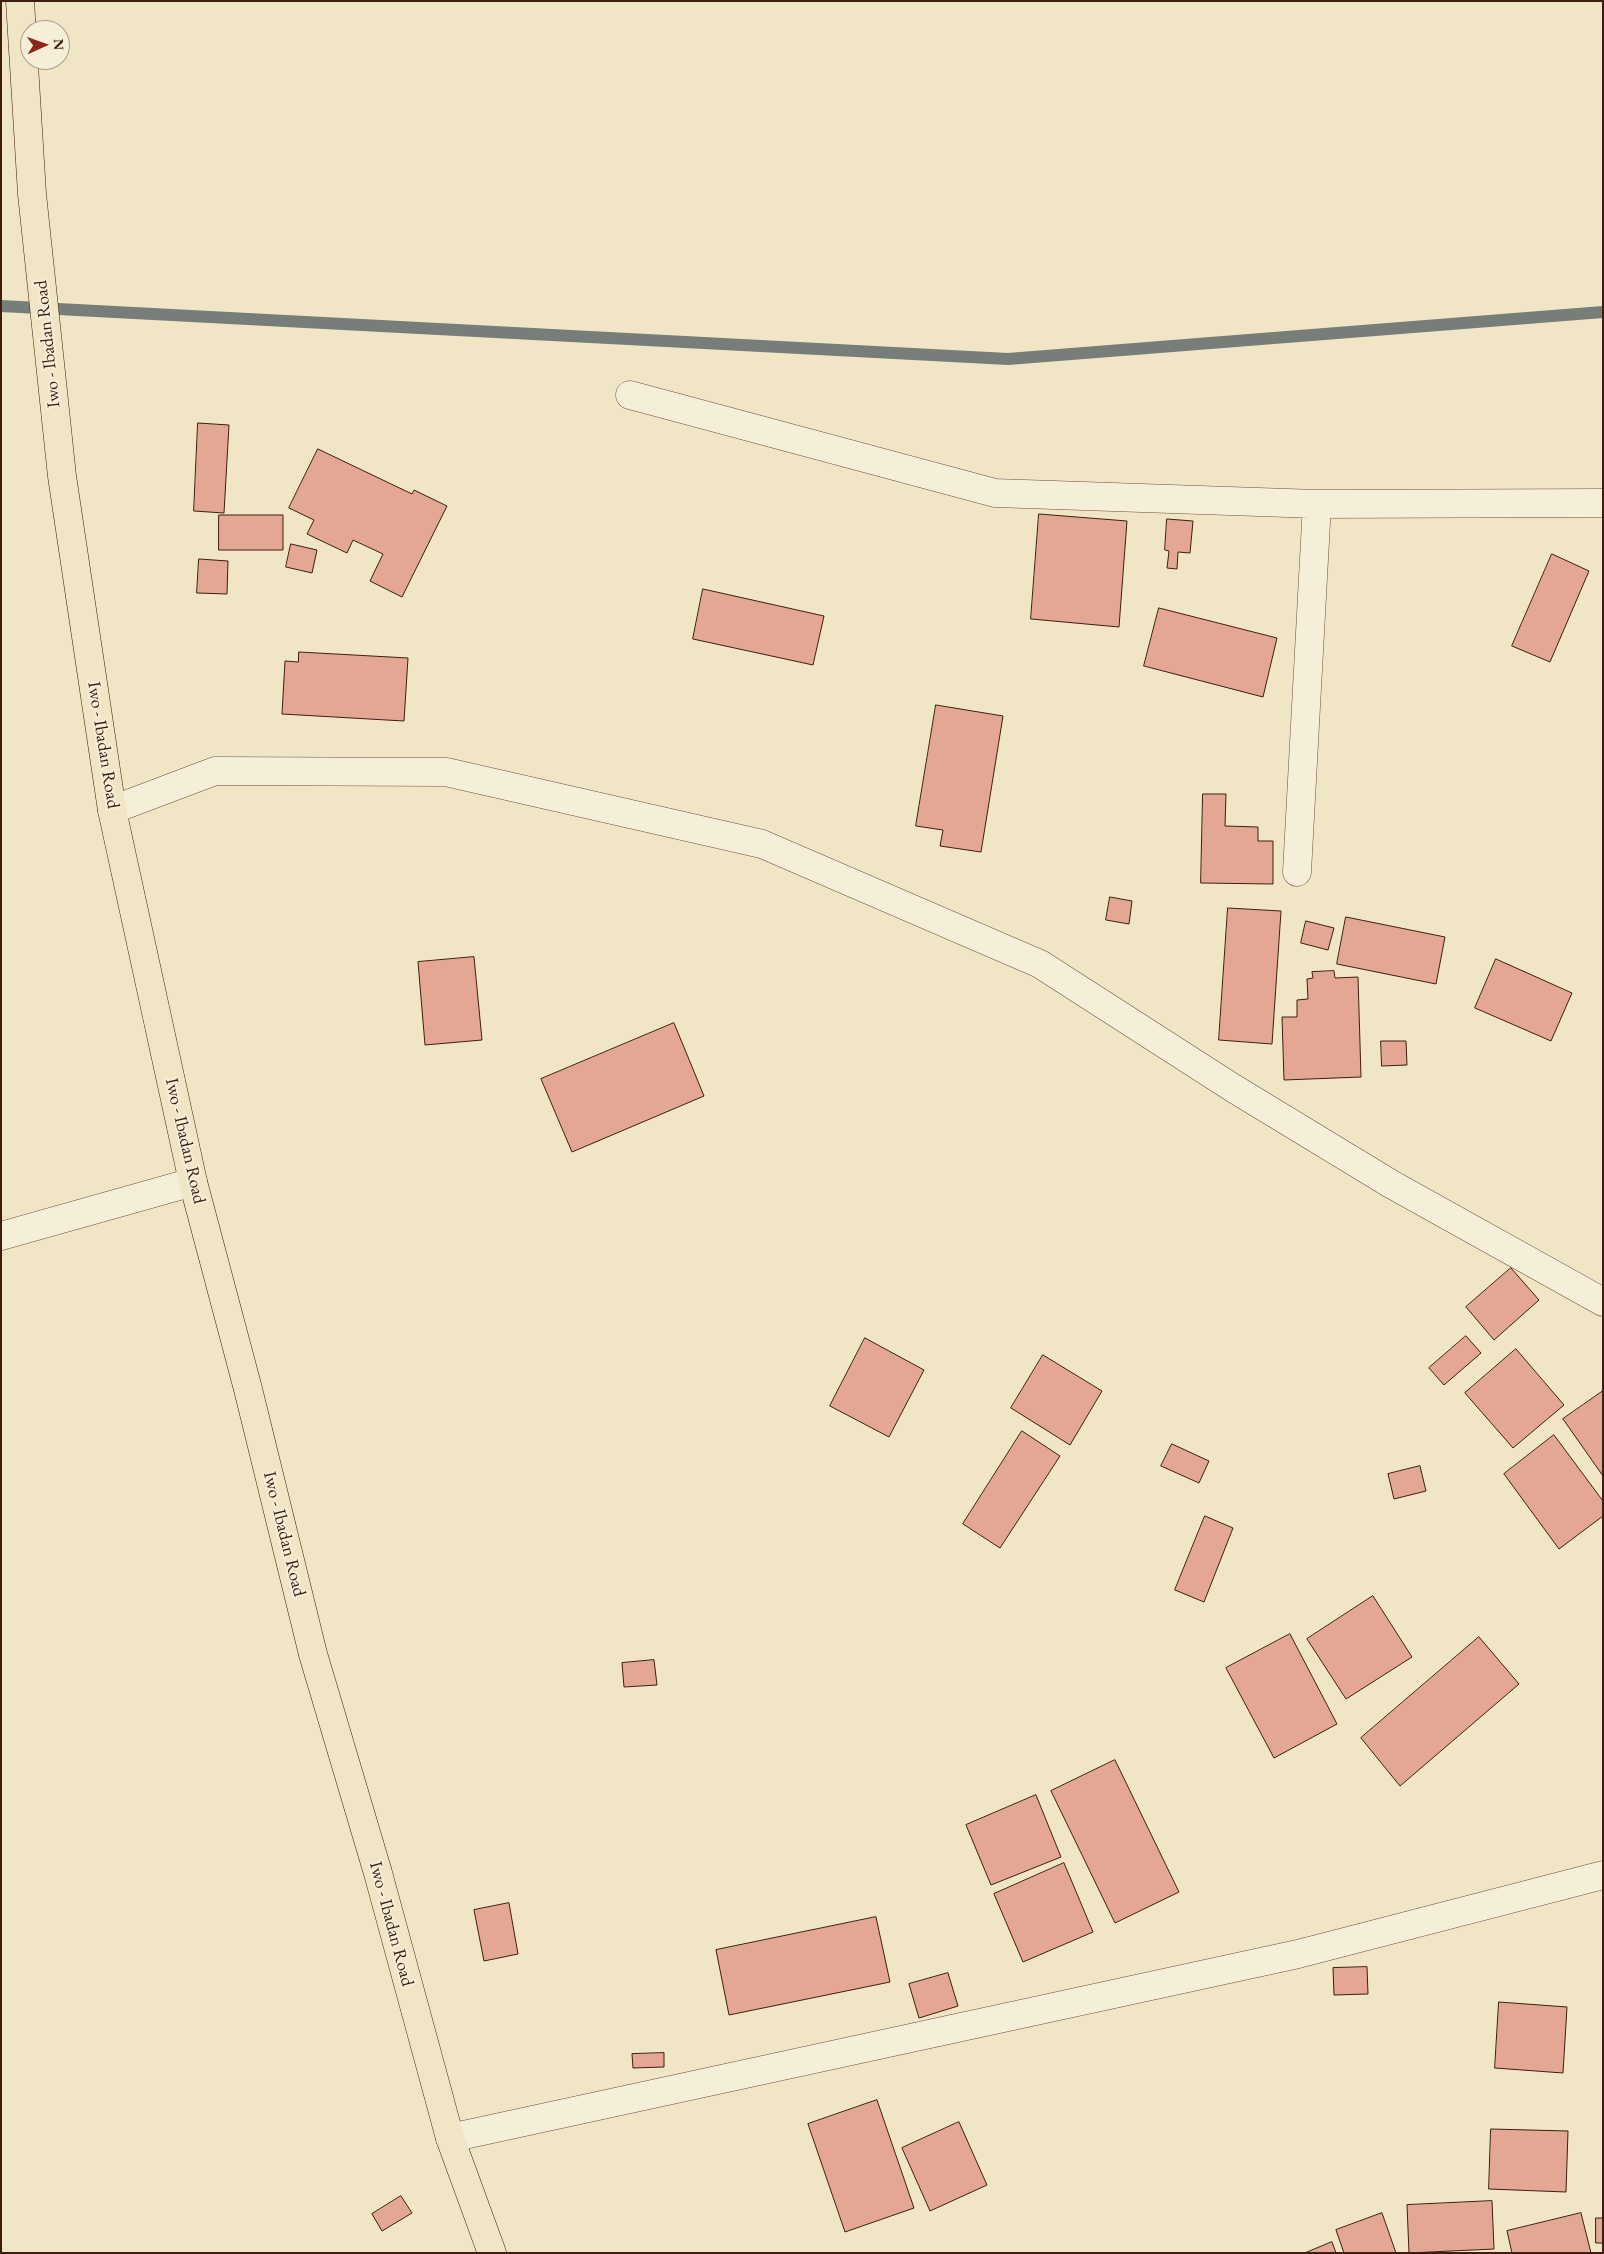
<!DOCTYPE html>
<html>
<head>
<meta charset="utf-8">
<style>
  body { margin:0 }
  #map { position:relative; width:1604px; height:2254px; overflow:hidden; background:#f0e6c6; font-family:"EB Garamond",serif }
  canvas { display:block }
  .frame { position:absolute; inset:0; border:2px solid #3e1d10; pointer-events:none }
  .north { position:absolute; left:20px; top:20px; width:50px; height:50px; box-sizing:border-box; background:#f5efda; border:1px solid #ac9b89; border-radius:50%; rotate:88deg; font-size:14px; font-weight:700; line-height:20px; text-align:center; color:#3e1d10 }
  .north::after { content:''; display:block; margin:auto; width:18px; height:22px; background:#8f2418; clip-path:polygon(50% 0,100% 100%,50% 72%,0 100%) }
</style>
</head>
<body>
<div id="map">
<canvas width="1604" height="2254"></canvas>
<div class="frame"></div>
<div class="north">N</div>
</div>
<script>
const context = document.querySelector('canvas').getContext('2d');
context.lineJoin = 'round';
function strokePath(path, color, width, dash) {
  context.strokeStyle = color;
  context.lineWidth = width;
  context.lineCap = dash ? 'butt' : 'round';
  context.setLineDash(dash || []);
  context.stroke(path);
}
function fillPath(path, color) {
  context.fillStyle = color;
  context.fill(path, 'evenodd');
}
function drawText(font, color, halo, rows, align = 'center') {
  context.font = font + ' "EB Garamond",serif';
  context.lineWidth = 4;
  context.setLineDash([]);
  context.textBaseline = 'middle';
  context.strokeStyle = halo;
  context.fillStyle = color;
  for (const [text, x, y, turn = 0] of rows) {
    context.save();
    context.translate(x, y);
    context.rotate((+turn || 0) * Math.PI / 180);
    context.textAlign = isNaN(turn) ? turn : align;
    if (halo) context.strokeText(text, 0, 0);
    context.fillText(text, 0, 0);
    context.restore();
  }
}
strokePath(new Path2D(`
  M1,306L1008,359L1603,312`), '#777d78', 12);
const building = new Path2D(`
  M198,423L229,425L224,513L194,511Z
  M318,449L412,494L414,490L447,506L402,597L370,581L383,554L353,540L347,553L307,534L314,520L289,508Z
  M1039,514L1127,521L1119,627L1031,619Z
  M219,515H283V550H219Z
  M1167,519L1193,521L1190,553L1178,552L1177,569L1167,568L1169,551L1165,550Z
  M291,544L317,550L312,573L286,567Z
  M1552,554L1589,571L1550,662L1512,646Z
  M199,559L228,561L227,594L197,593Z
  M703,589L824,616L813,665L693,639Z
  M1159,608L1277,638L1263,697L1144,666Z
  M299,652L408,658L404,721L282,714L285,661L298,662Z
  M936,705L1003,716L981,852L940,846L943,830L916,826Z
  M1203,794H1226L1225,826L1258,827V841H1273V884L1201,883Z
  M1110,897L1132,901L1129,924L1106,920Z
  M1228,908L1281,911L1272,1044L1219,1040Z
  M1346,917L1445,937L1436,984L1337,964Z
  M1306,921L1334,928L1328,950L1301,943Z
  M474,957L482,1040L425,1045L418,962Z
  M1496,959L1572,993L1551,1041L1475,1008Z
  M1334,971L1335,978L1358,977L1361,1077L1284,1080L1282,1017H1297V1000L1308,999L1307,979L1313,978L1312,972Z
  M674,1023L704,1096L572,1152L541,1079Z
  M1381,1041H1406L1407,1065L1382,1066Z
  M1511,1268L1539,1300L1494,1340L1466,1307Z
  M1466,1336L1481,1353L1444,1385L1429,1368Z
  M865,1338L924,1370L889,1437L830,1406Z
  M1516,1349L1564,1405L1513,1448L1465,1393Z
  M1043,1355L1102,1391L1070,1445L1011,1408Z
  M1603,1391V1476L1563,1419Z
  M1022,1431L1060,1456L1000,1548L963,1524Z
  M1554,1435L1603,1501V1516L1559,1549L1504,1474Z
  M1172,1444L1209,1461L1199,1483L1161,1466Z
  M1420,1466L1426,1491L1394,1499L1388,1474Z
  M1205,1516L1233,1528L1204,1602L1175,1590Z
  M1373,1596L1412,1657L1346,1699L1307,1639Z
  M1290,1634L1337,1724L1274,1758L1226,1668Z
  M1479,1637L1519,1684L1400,1786L1361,1738Z
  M654,1660L657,1685L624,1687L622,1663Z
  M1115,1760L1179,1892L1115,1923L1051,1791Z
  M1036,1795L1061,1857L991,1885L966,1825Z
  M1064,1863L1093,1932L1023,1962L994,1894Z
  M509,1903L518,1954L484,1961L474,1910Z
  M876,1917L890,1982L729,2015L716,1950Z
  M1367,1967L1368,1994L1334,1995L1333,1968Z
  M948,1973L958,2006L919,2018L909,1984Z
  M1499,2002L1567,2007L1563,2073L1495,2068Z
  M664,2053V2067L633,2068L632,2054Z
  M877,2100L914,2208L845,2232L808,2124Z
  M959,2122L987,2185L930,2211L902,2148Z
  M1491,2129L1568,2131L1566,2192L1489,2189Z
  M401,2196L412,2213L382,2231L372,2214Z
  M1492,2201L1494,2249L1409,2253L1407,2205Z
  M1382,2213L1396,2253H1344L1336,2230Z
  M1581,2213L1591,2253H1512L1507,2231Z
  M1596,2218H1603V2243H1596Z
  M1332,2242L1336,2253H1305Z`);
fillPath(building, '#e3a794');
strokePath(building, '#3e1d10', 1);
const minor = new Path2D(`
  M630,395L995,493L1317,504L1603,503
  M112,810L215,771L446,772L762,844L1040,964L1233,1088L1391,1184L1603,1302
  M1297,872L1317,504
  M1,1236L193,1182
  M450,2138L1298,1954L1603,1875`);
const primary = new Path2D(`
  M20,1L32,194L62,476L112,810L193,1182L248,1389L313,1654L378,1873L450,2138L492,2253`);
strokePath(minor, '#6a4f3e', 29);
strokePath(primary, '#3e1d10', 29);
strokePath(minor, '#f5efda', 28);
strokePath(primary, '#f0e6c6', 28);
drawText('18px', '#3e1d10', '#f5efda', [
  ["Iwo - Ibadan Road",48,344,-96],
  ["Iwo - Ibadan Road",103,745,81],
  ["Iwo - Ibadan Road",185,1141,77],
  ["Iwo - Ibadan Road",284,1534,76],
  ["Iwo - Ibadan Road",391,1924,75]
]);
</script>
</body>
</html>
